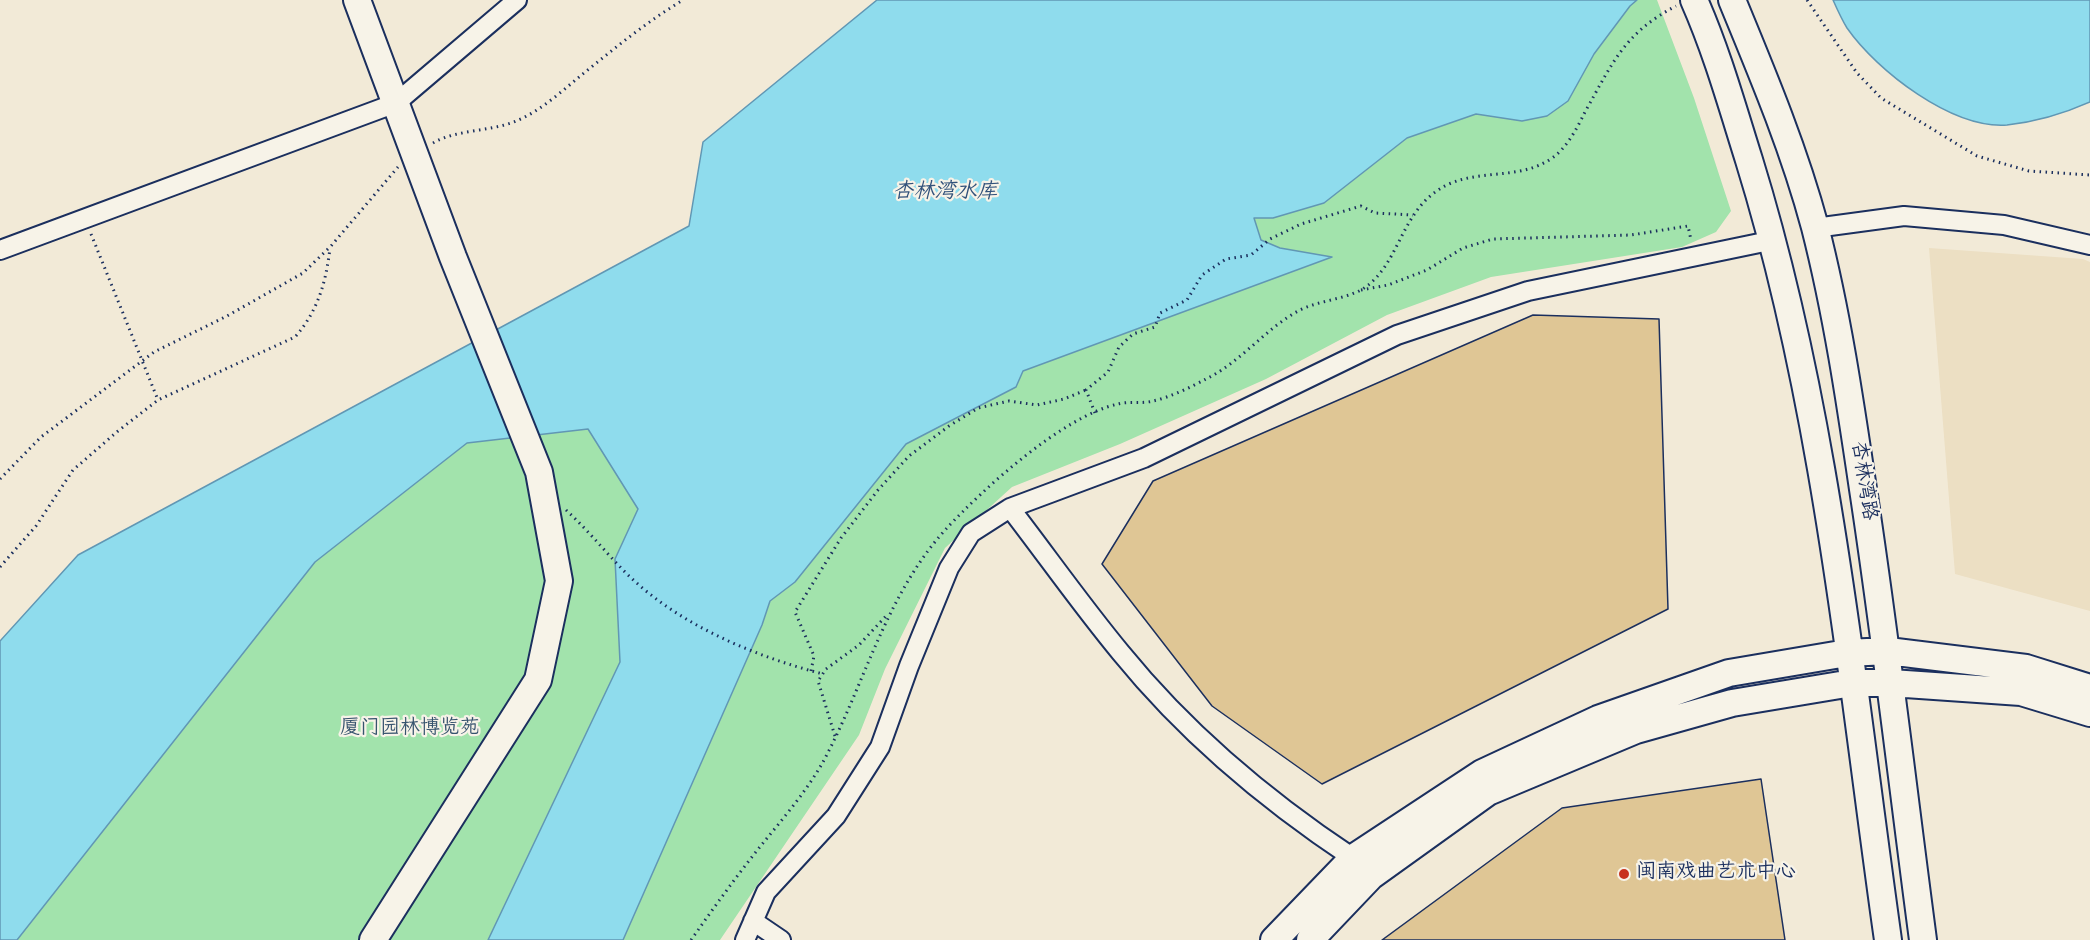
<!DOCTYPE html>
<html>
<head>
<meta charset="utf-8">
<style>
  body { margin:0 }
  canvas { display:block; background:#f2ead7 }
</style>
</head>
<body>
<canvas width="2090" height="940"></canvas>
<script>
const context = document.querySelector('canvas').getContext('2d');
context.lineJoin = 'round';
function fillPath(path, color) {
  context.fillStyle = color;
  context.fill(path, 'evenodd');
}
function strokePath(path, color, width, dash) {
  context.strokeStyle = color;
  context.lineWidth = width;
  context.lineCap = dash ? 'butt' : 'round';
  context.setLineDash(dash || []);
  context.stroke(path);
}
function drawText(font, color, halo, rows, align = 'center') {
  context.font = font + ' "Gochi Hand","LXGW WenKai TC",sans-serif';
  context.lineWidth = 4.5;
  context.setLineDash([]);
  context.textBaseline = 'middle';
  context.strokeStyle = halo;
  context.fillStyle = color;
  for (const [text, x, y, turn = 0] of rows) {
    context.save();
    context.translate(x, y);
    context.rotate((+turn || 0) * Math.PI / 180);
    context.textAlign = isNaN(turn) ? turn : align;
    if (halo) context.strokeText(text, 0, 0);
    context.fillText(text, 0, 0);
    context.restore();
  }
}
fillPath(new Path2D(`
  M1929,248L2083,259L2090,262V611L1955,574Z`), '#ecdfc3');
fillPath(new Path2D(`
  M1609,0H1657L1694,98L1731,211L1716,232L1682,247L1491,277L1387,315L1266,379L1120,444L1012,487L945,548L885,669L859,735L720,940H579L732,557L1013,312Z
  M569,347L720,540L548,940H0V861L394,438Z`), '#a2e3ac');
const water = new Path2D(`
  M877,0H1637L1630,6L1594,54L1568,101L1547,116L1522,121L1476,114L1407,138L1324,203L1273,218H1254L1261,240L1280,248L1332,257L1023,371L1016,387L906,444L795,582L770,601L762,625L623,940H488L620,662L615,559L638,509L588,429L467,443L315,562L17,940H0V641L78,555L689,226L703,142Z
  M1833,0H2090V102C2063,114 2036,122 2007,125C1952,129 1877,71 1847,28C1842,20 1837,9 1833,0Z`);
fillPath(water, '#8fdced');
strokePath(water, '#6197b4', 1.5);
const building = new Path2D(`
  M1533,315L1659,319L1668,609L1322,784L1212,706L1102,564L1153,481Z
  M1761,779L1785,940H1382L1562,808Z`);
fillPath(building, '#dfc695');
strokePath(building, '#1b2f5e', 1.5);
const street = new Path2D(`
  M1815,228L1904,216L2004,225L2090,245
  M0,250L396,103L517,0
  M1010,508C1047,556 1082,606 1121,653C1186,733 1267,801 1353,858L1361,866
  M753,921L781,940
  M745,940L766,892L836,816L880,747L909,666L949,568L971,533L1010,508L1144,458L1397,335L1528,291L1774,240`);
const secondary = new Path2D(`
  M357,0L453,257L539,472L559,581L538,680L373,940
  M1694,0C1717,52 1732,106 1749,160C1827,412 1851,679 1888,940
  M1732,0C1763,75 1794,149 1815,227C1837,313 1850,401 1863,489C1886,639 1903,790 1923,940
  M1274,940L1353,858L1482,773L1598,719L1729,673L1847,653L1888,651L2026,668L2090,688
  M1310,940L1371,876L1488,792L1636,730L1732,703L1852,683H1891L2021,692L2090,713`);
strokePath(street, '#1b2f5e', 22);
strokePath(secondary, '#1b2f5e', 30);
strokePath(new Path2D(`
  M1807,0L1857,73L1881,98L1977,156L2029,171L2090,175
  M433,143C457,129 490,132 516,121C541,111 563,90 584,73C616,47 648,21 683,0
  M91,234L158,400
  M1361,290L1388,285L1427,270L1463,248L1493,239L1631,235L1688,226L1691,240
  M1095,413L1086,390L1108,372L1119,347L1133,334L1155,327L1160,313L1187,300L1202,275L1226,259L1251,255L1270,239L1301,224L1361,206L1375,213L1413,215
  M0,479L41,437L154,352L227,316L303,273L331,246L398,167
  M566,510C588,530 606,553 627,574C679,625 754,656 823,674
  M0,567L36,526L73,470L118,431L158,400L295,337C318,311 326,282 330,248
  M811,671L814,656L795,612L841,538L878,490L909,456L949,426L978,408L1009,401L1037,405L1064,399L1086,390
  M835,736L818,681L826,669L859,645L886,616
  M691,940C713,909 735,878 759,848C781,821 806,792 823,762C865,684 885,596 946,529C984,488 1063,416 1118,404C1129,401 1142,404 1153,401C1171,397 1191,387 1206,379C1241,362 1264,330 1298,311C1317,301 1340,300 1359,291C1402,268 1398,207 1449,184C1483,169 1521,180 1552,158C1567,148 1577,128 1585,112C1612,64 1624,33 1676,6`), '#1b2f5e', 3, [1.5, 4.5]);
strokePath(street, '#f7f3e8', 18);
strokePath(secondary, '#f7f3e8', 26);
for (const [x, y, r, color] of [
  [1624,874,6,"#c8321e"]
]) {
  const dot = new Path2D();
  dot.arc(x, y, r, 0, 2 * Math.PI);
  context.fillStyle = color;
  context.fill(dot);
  strokePath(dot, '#f7f3e8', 2);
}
drawText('20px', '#1b2f5e', '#f7f3e8', [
  ["杏林湾路",1862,481,81]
]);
drawText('20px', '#36536e', '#f7f3e8', [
  ["厦门园林博览苑",410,730]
]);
drawText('20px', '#1b2f5e', '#f7f3e8', [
  ["闽南戏曲艺术中心",1636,874]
], 'left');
drawText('italic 21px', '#32527b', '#f7f3e8', [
  ["杏林湾水库",945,194]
]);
</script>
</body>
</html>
